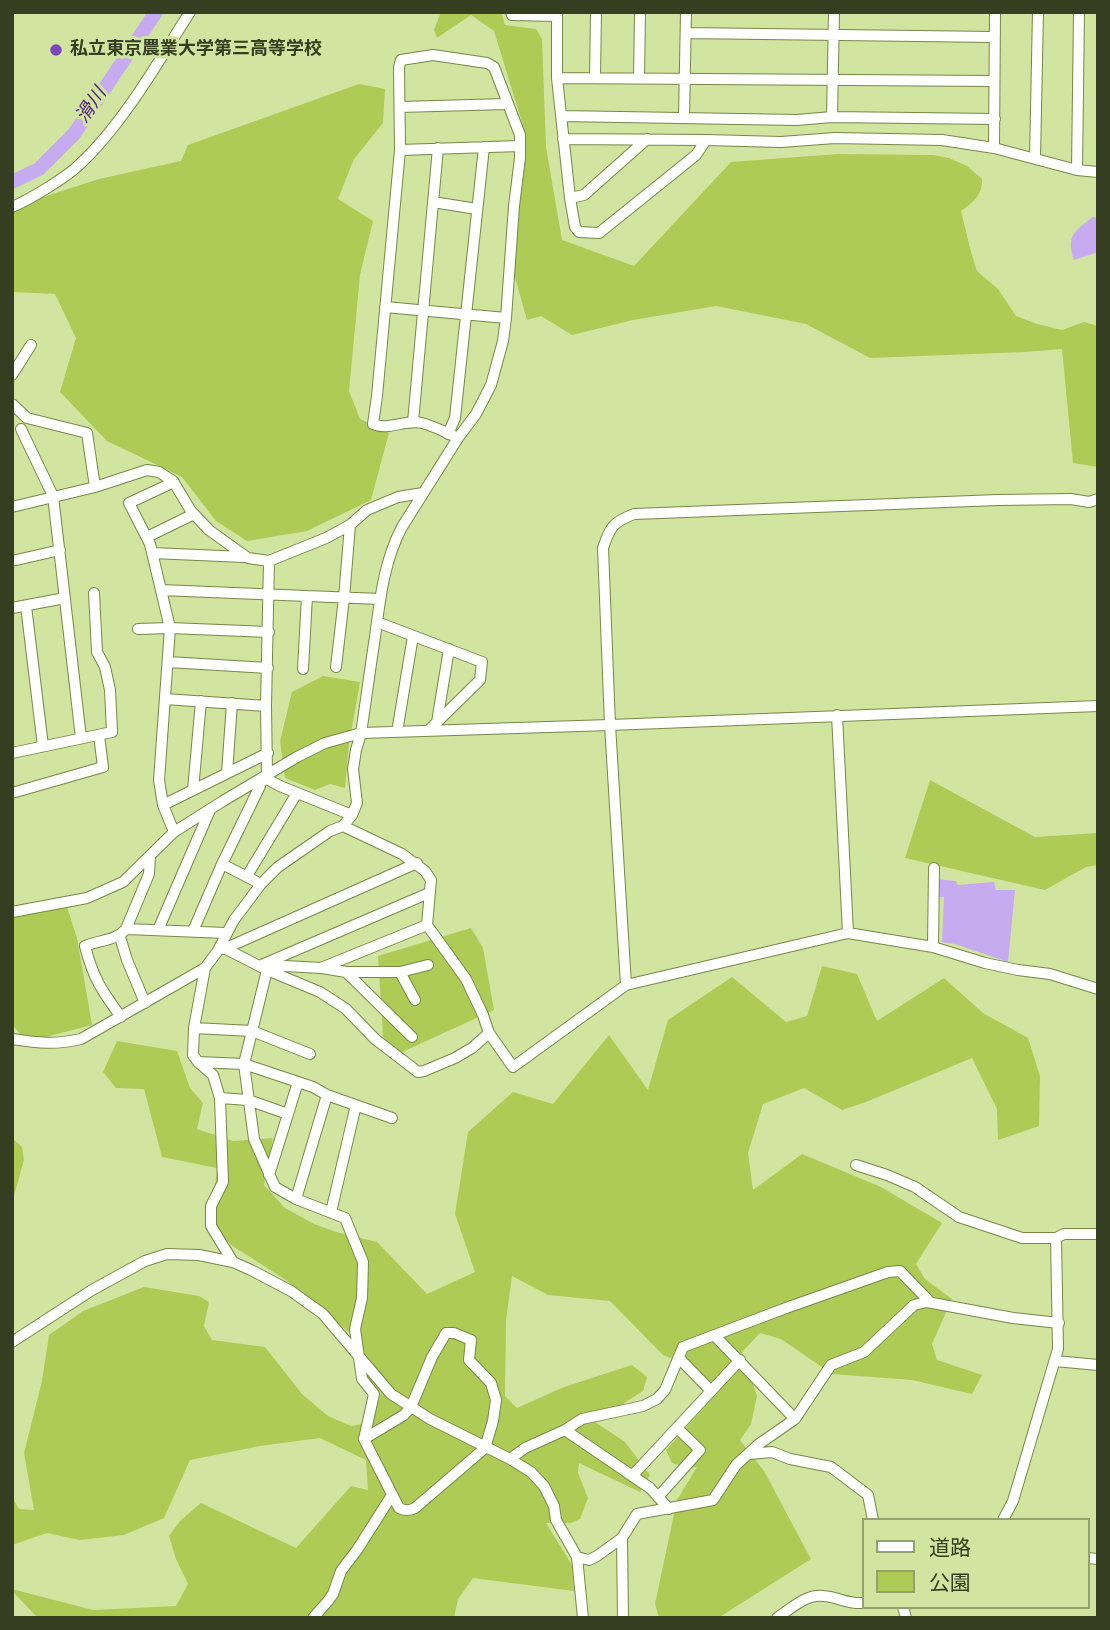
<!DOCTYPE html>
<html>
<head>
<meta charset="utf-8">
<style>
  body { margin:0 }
  #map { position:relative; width:1110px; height:1630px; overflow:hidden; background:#d1e5a0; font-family:"Nunito Sans","Noto Sans JP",sans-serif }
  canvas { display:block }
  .frame { position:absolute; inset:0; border:14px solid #363e22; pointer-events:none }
  .legend { position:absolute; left:862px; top:1518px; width:228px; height:91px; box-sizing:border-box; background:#d1e5a0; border:2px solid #93a26e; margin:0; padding:9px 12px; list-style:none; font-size:21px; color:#363e22 }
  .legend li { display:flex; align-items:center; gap:14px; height:35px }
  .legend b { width:35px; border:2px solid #93a26e }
</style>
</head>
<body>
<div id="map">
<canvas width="1110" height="1630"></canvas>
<div class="frame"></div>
<ul class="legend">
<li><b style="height:9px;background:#fff"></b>道路</li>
<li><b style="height:19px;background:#aecb56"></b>公園</li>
</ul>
</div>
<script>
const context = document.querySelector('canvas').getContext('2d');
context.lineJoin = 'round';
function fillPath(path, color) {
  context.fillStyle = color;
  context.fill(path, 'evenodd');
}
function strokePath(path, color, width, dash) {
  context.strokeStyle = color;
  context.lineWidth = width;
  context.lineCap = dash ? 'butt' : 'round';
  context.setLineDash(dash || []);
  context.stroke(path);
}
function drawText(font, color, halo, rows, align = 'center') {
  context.font = font + ' "Nunito Sans","Noto Sans JP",sans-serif';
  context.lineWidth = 6;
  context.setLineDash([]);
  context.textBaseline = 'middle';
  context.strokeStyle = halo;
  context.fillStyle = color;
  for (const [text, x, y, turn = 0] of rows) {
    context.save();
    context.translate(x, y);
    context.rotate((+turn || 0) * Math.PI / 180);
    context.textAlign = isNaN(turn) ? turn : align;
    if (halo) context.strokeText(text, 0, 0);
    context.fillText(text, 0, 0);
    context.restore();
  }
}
fillPath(new Path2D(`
  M441,12H501L505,25L536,29L542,39L546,147L562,240L634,266L731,162L838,154L933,155L949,158L967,166L982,179C983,194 973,203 961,211L970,248L977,271L998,289L1016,316L1037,324L1062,330L1084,322L1098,326V467L1073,463L1062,349L1025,352L870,358L806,324L716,306L633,320L572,335L541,316L527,320L513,270L524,129L494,31L471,15L437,38L434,30Z
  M359,84L385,89L383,123L354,159L338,199L373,221L360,275L349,391L360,419L389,433L371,500L307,531L247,541L216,521L182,477L107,441L60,392L76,338L55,294L12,292V207L99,179L181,161L188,145Z
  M323,676L360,682L349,744L345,788L330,784L315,790L285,778L280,741L292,692Z
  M930,780L1035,837L1098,833V865L1086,867L1045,890L905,858Z
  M67,907L77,938L92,1025L26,1042L12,1024V916Z
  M471,928L483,948L494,1010L400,1053L383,1037L378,956Z
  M822,966L857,974L877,1021L944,978L983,1013L1028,1038L1040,1076L1039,1126L998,1140L997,1109L972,1058L866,1102L842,1110L804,1088L763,1104L748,1153L753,1190L802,1154L881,1187L942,1223L916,1264L925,1279L952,1299L932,1344L937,1360L982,1375L972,1394L912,1380L832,1374L781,1339L760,1333L742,1352L757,1396L751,1424L740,1440L764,1471L811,1559L718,1618H659L655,1604L677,1500L697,1467L688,1468L672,1463L666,1450L719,1391L694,1367L663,1355L610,1301L548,1295L512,1276L506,1321L505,1396L517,1408L564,1387L632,1365L647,1377L643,1391L595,1422L625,1442L650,1475L640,1492L579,1463L578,1473L588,1498L580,1519L571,1523H546L572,1565L574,1591L473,1578L458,1599L454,1618H38L12,1591V1589L93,1610L176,1606L188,1584L176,1559L169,1536L180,1521L201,1503L296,1548L351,1486L368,1490L366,1460L320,1438L260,1446L190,1460L164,1518L124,1535L80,1540L47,1533L12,1545V1497L19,1509L34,1510L24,1453L42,1381L49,1335L83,1311L144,1287L199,1296L209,1302L204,1326L212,1340L265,1347L302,1394L328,1416L351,1426L372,1422L381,1393L361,1370L362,1343L286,1280L231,1245L211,1221L217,1168L162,1157L144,1089L116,1088L103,1072L117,1041L177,1051L190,1088L203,1103L197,1129L233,1141L273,1138L264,1185L285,1208L314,1224L336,1232L377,1242L427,1294L475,1272L455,1214L468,1132L513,1092L553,1104L609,1035L648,1090L668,1020L732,977L786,1022L807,1016Z
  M12,1138L22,1147L24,1160L12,1203Z`), '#aecb56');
fillPath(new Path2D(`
  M1093,217L1098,218V252L1074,260C1066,236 1074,231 1093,217Z
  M936,879L956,881L958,885L994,882L996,890H1015L1008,962L955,944L942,942L944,897H936Z`), '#c6abf1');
strokePath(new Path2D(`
  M12,182L39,169L74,134L156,12`), '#c6abf1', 14);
const minor = new Path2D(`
  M511,12L512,15L557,16
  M557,12V78L570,198L575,227L579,232L599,233L696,155L706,140L781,142L835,138L942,140L994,148L1077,170L1098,172
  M686,33L994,37
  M557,78L994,81
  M595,78L596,12
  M639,78L640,12
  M400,107L507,104
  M561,116L797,120L832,117L995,119
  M684,117L686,12
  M832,117L834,12
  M563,139L706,140
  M994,148L995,12
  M400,150L520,146
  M1035,158L1038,12
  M1077,170L1079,12
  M570,198L584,195L647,139
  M433,202L477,209
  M12,207C29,200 67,177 80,164C123,124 158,62 190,12
  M385,307L506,318
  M12,375L31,345
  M12,404L27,418L87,433L95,487
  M413,422L438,148
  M21,429L53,496L81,738
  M448,434L455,418L484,147
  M12,507L95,487L147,470L159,472L173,481L191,511L209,530L248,558L269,561L326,538L350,525L367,510L398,497L423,493
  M147,537L194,514
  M152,553L244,557
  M12,561L60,550
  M161,590L380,599
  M26,606L43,746
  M12,608L65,598
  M377,622L482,662L480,680L428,731
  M138,629L170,628L269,632
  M168,662L268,668
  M336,667L344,598L350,525
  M303,669L307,596
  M165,699L266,706
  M837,715L848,933
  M437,722L449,649
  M397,732L413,636
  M12,753L112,732L110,690L105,667L97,652L94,593
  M227,773L232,703
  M267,775L266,706L269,561
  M193,790L201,701
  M12,793L103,767L99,735
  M163,805L268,753
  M343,826L402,854L425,871L431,880L427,925L466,979L483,1015L489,1033L513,1067L626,985L848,933L933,947L985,963L1018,970L1050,974L1098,989
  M174,832L163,805L159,780L170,628L150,544L129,503L174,482
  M222,864L261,884
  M247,876L297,793
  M12,912L87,898L123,882L174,832L223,801L297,757L325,743L361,733L610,725L1098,706
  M126,929L226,933
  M158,930L210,810
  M193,931L222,864L260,786L263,777L280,786L352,815
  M120,937L127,960L145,1003
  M933,947L934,868
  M224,949L417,863
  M226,949L267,970L320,992L346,1009L375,1039L418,1072L424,1071L455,1058L472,1048L489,1033
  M259,966L429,893
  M205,968L194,1028L193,1055L198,1062L213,1075L220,1098L223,1182L211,1206V1226L233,1262
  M322,968L346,972H400L428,965
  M346,972L412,1037
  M400,972L415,1000
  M626,985L610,725L603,548C610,527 613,522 634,514L998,500L1071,499L1089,502L1098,499
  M121,1017C102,991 93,978 85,946C99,940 116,941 126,929L149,874L150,856
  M194,1028L252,1031L310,1054
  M12,1039C39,1043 54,1045 81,1039L205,968L217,952L234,920L261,884L278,867L330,831L343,826L352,815L357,803L353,769L356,750L361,733C366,701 370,669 375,637C380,599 384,561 402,527L458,438L476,414L491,385L503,341L506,318L514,206L520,158V135L494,67L487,63L433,55L401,60L399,67L400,150L377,396L373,424C389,431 405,419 422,423C434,426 447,433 458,438
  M198,1062L244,1064L313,1087L327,1095L392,1118
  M220,1098L248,1100L288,1114
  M856,1165L887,1175L915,1187L959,1217L1022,1238H1056L1064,1234H1098
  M269,1175L298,1082
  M296,1199L327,1095
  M331,1212L356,1105
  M446,1333H454L471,1340L469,1360L491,1383L496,1400L493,1421L485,1448L415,1508C409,1511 405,1511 399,1508L364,1439L404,1415L411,1407L432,1357Z
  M715,1336L795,1419
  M12,1342L92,1290L145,1261L167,1254L199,1255L233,1262L251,1270L291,1291L323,1314L391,1394L430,1419L510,1459L531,1472L544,1486L554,1506L556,1520L577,1557L583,1618
  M679,1358L711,1391
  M1055,1361L1098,1365
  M565,1430L650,1488L669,1509
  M364,1439L374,1394L362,1379L355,1329L362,1298L363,1262L345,1218L296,1199L275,1187L254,1139L244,1064L267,970L285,966L321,968L427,925
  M749,1454L772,1452L790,1459L831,1467L868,1495L873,1520
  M510,1459L525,1448L565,1430L582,1419L643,1406L657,1399L665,1390L683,1347L786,1308L888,1272L900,1271L930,1302
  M632,1476L740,1360
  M658,1497L700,1450L677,1428
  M1003,1520L1013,1501L1058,1349L1056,1238
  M622,1538L623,1618
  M577,1557L589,1560L597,1556L622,1538L637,1514L713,1500L736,1465L759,1444L795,1419L831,1365L864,1352L914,1305L927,1302L1013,1318L1059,1323
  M1087,1558L1098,1559
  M903,1607L906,1618
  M313,1618L328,1601L333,1594L341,1571L357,1550L392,1495
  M777,1618C790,1609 806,1594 823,1596C840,1597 845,1604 863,1603`);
strokePath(minor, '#768846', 12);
strokePath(minor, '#fff', 10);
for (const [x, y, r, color] of [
  [56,50,7,"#7d47be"]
]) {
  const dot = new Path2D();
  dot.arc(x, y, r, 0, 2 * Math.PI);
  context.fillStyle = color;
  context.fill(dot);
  strokePath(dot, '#d1e5a0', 2.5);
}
drawText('bold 18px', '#363e22', '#d1e5a0', [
  ["私立東京農業大学第三高等学校",70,50]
], 'left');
drawText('italic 19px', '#4f1d82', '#d1e5a0', [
  ["滑川",92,106,-56]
]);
</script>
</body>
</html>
